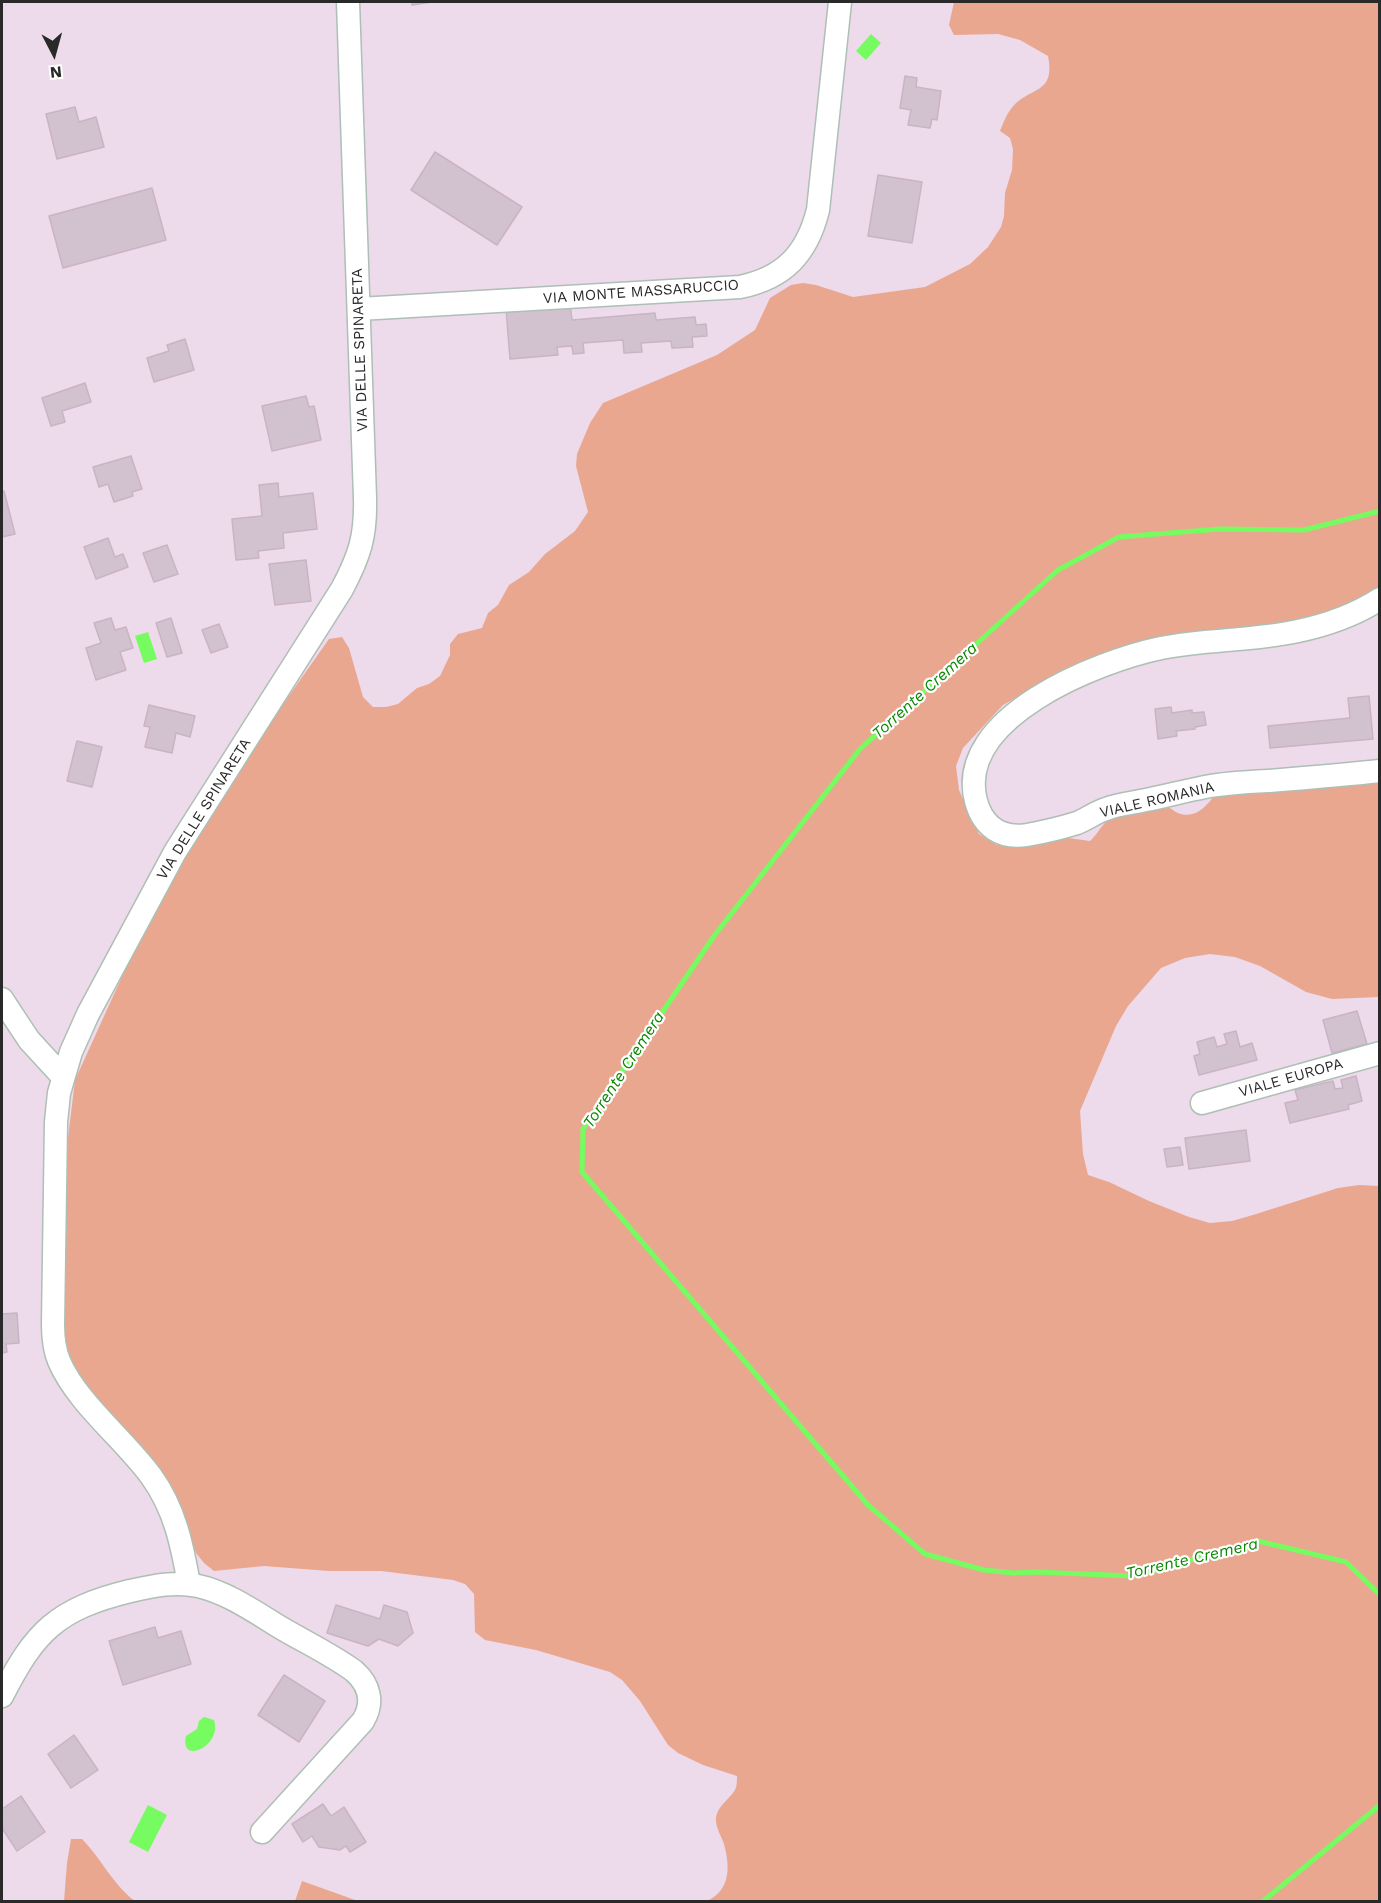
<!DOCTYPE html>
<html>
<head>
<meta charset="utf-8">
<style>
  body { margin:0 }
  #map { position:relative; width:1381px; height:1903px; overflow:hidden; background:#eddaea; font-family:"Work Sans",sans-serif }
  canvas { display:block }
  .frame { position:absolute; inset:0; border:3px solid #292929; pointer-events:none }
  .north { position:absolute; left:24px; top:24px; width:60px; height:60px; -webkit-text-stroke:4px #fff; paint-order:stroke; rotate:174deg; font-size:16px; font-weight:700; line-height:24px; text-align:center; color:#292929 }
  .north::after { content:''; display:block; margin:auto; width:21px; height:27px; background:#292929; clip-path:polygon(50% 0,100% 100%,50% 72%,0 100%) }
</style>
</head>
<body>
<div id="map">
<canvas width="1381" height="1903"></canvas>
<div class="frame"></div>
<div class="north">N</div>
</div>
<script>
const context = document.querySelector('canvas').getContext('2d');
context.lineJoin = 'round';
function fillPath(path, color) {
  context.fillStyle = color;
  context.fill(path, 'evenodd');
}
function strokePath(path, color, width, dash) {
  context.strokeStyle = color;
  context.lineWidth = width;
  context.lineCap = dash ? 'butt' : 'round';
  context.setLineDash(dash || []);
  context.stroke(path);
}
function drawText(font, color, halo, rows, align = 'center') {
  context.font = font + ' "Work Sans",sans-serif';
  context.lineWidth = 4.5;
  context.setLineDash([]);
  context.textBaseline = 'middle';
  context.strokeStyle = halo;
  context.fillStyle = color;
  for (const [text, x, y, turn = 0] of rows) {
    context.save();
    context.translate(x, y);
    context.rotate((+turn || 0) * Math.PI / 180);
    context.textAlign = isNaN(turn) ? turn : align;
    if (halo) context.strokeText(text, 0, 0);
    context.fillText(text, 0, 0);
    context.restore();
  }
}
fillPath(new Path2D(`
  M954,2H1379V596L1373,595L1284,626L1055,676L1003,705L963,748L956,766L959,790L979,834L997,845L1068,838L1090,841C1098,834 1102,823 1111,818C1122,812 1154,806 1166,807C1172,808 1173,811 1178,813C1195,820 1207,806 1216,793L1379,777V997L1332,999L1306,992L1260,966L1235,957L1210,954L1185,958L1161,968L1128,1006L1116,1026L1080,1111L1083,1154L1088,1175L1109,1182L1149,1201L1189,1217L1210,1223L1232,1221L1253,1215L1338,1188L1359,1185L1379,1186V1901H707C731,1890 730,1866 724,1844C721,1835 715,1827 716,1817C719,1804 729,1800 735,1790C737,1786 737,1780 737,1776L703,1765L678,1753L668,1745L640,1701L622,1680L610,1672L536,1650L485,1640L475,1632L474,1594L465,1584L453,1580L381,1571H329L264,1566L214,1571L204,1563L196,1553L179,1510L82,1389L62,1343L61,1268L68,1138L75,1080L130,959L202,819L329,639L342,637L349,648L363,697L373,707H386L398,704L417,688L429,684L440,676L450,655V644L458,634L482,628L488,613L498,605L509,585L529,572L545,554L575,531L588,512L576,466L577,454L590,423L603,403L717,355L755,330L770,298L791,285L803,283L816,285L853,297L925,287L970,264L988,247L1001,227L1004,216L1005,193L1012,170L1013,149L1010,138L1000,131C1003,124 1006,115 1011,109C1028,86 1056,96 1048,56L1020,40L998,34L954,35L949,25Z
  M71,1839H82C101,1858 113,1885 135,1901H64L67,1863Z
  M302,1881L358,1901H295Z`), '#eaa790');
fillPath(new Path2D(`
  M871,34L881,43L866,60L856,51Z
  M148,632L157,659L144,663L135,636Z
  M204,1717L214,1720C223,1746 179,1766 186,1736L197,1729L199,1721Z
  M148,1805L167,1815L148,1852L129,1842Z`), '#76fb61');
strokePath(new Path2D(`
  M1380,511L1304,530L1220,529L1119,537L1058,570L860,749L714,936L583,1129L582,1172L868,1505L925,1554L984,1570L1014,1573L1036,1572L1133,1576L1258,1541L1346,1562L1380,1595
  M1262,1902L1380,1805`), '#76fb61', 5);
const building = new Path2D(`
  M412,2H432L412,5Z
  M905,76L917,78L916,87L941,91L937,120L932,119L930,128L908,125L911,110L900,108Z
  M75,107L79,122L96,117L104,147L57,159L46,114Z
  M435,152L522,207L497,245L411,190Z
  M878,175L922,182L912,243L868,236Z
  M152,188L166,240L63,268L49,216Z
  M570,303L572,320L655,313L656,320L695,317L696,325L706,324L707,336L692,337L693,347L672,348L671,341L641,343L642,352L624,353L623,340L583,343L584,353L573,354L572,346L557,347L558,355L510,359L506,309Z
  M185,339L194,370L154,382L147,358L169,351L167,345Z
  M85,383L91,402L62,411L65,422L51,426L42,398Z
  M306,396L309,407L314,406L321,440L272,451L262,406Z
  M131,456L142,489L132,492L133,496L114,502L108,484L99,487L93,467Z
  M278,483L279,497L313,493L317,529L283,533L284,548L258,551L259,558L236,560L232,519L262,516L259,485Z
  M4,491L15,534L2,537V492Z
  M108,538L115,557L123,554L128,567L96,579L84,547Z
  M167,545L178,574L154,582L143,553Z
  M306,560L311,601L275,605L269,564Z
  M111,618L115,630L126,627L133,648L120,652L126,670L96,680L86,648L101,643L94,623Z
  M171,618L182,653L167,657L156,623Z
  M219,624L228,647L211,653L202,630Z
  M1369,696L1373,739L1270,748L1268,726L1350,718L1348,698Z
  M149,705L195,716L190,737L176,733L172,753L145,747L150,727L144,726Z
  M1171,707L1172,713L1192,710V713L1204,712L1206,725L1195,727V729L1176,731L1177,736L1158,739L1155,709Z
  M77,741L102,747L92,787L67,781Z
  M1357,1011L1367,1044L1332,1053L1323,1020Z
  M1236,1031L1240,1047L1252,1043L1257,1060L1199,1075L1194,1056L1200,1054L1197,1042L1214,1037L1217,1047L1227,1044L1224,1034Z
  M1356,1076L1362,1101L1348,1105L1349,1109L1290,1123L1285,1103L1298,1100L1295,1090L1333,1081L1335,1089L1343,1088L1341,1080Z
  M1246,1130L1250,1161L1189,1169L1185,1138Z
  M1180,1147L1183,1165L1167,1167L1164,1149Z
  M17,1313L19,1343L6,1344L7,1352L2,1353V1314Z
  M336,1605L380,1619L384,1605L407,1612L413,1633L398,1646L379,1639L368,1646L327,1633Z
  M155,1627L158,1638L181,1631L191,1664L123,1685L109,1641Z
  M284,1675L325,1701L299,1742L258,1715Z
  M74,1735L98,1770L71,1788L48,1754Z
  M21,1796L45,1832L17,1851L2,1828V1809Z
  M323,1804L331,1816L344,1807L366,1842L350,1852L346,1846L340,1850L319,1847L312,1836L303,1842L292,1824Z`);
fillPath(building, '#d2c2cf');
strokePath(building, '#c9b3c4', 1.5);
const minor = new Path2D(`
  M359,309L740,287C784,278 807,254 818,210L840,2
  M1380,599C1355,615 1327,625 1298,631C1253,641 1206,639 1161,648C1099,661 954,717 976,801C983,827 1001,839 1027,835C1044,832 1061,828 1077,823C1087,819 1096,812 1106,809C1118,804 1133,803 1146,800C1166,796 1185,791 1205,787C1226,783 1248,782 1269,781C1306,778 1343,775 1380,771
  M2,999L29,1040L63,1077
  M1202,1103L1380,1053
  M189,1584C182,1545 175,1509 151,1476C124,1439 77,1403 59,1361C54,1349 53,1337 53,1324L56,1122L59,1093L71,1052L88,1014L175,852L342,589C360,555 366,536 365,498L348,2
  M2,1696C35,1631 57,1609 130,1591C153,1586 175,1581 198,1586C227,1592 258,1614 283,1629C307,1643 332,1655 354,1671C370,1685 374,1703 363,1721L262,1832`);
strokePath(minor, '#aebfb4', 25);
strokePath(minor, '#fff', 22);
drawText('15px', '#292929', '#fff', [
  ["VIA MONTE MASSARUCCIO",641,292,-4],
  ["VIA DELLE SPINARETA",360,350,-92],
  ["VIALE ROMANIA",1157,800,-13],
  ["VIA DELLE SPINARETA",204,809,-58],
  ["VIALE EUROPA",1291,1078,-16]
]);
drawText('italic 16px', '#0b8903', '#fff', [
  ["Torrente Cremera",925,691,-42],
  ["Torrente Cremera",624,1070,-57],
  ["Torrente Cremera",1192,1559,-13]
]);
</script>
</body>
</html>
